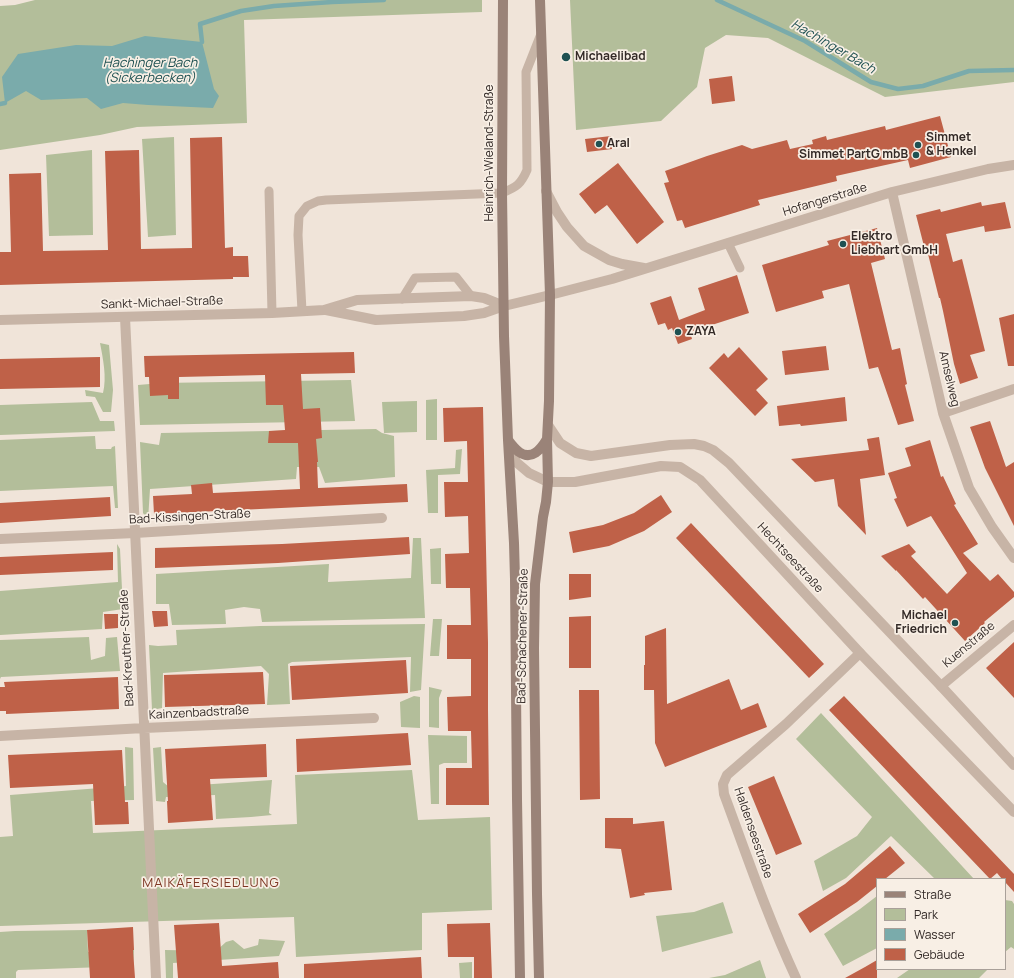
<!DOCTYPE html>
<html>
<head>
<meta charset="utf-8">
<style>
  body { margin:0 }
  #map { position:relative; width:1014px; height:978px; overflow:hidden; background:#f0e4d9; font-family:Manrope,sans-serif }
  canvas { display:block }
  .legend { position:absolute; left:876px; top:878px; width:130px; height:92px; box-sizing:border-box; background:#f8efe5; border:1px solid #a9a099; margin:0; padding:5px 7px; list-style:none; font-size:12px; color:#332a27 }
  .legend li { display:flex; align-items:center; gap:8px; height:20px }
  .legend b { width:20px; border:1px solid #a9a099 }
</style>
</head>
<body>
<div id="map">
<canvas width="1014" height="978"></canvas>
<ul class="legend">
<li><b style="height:5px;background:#9a8378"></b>Straße</li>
<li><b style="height:11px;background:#b3be9a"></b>Park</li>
<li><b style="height:11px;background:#7aabab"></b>Wasser</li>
<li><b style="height:11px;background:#bf6148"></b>Gebäude</li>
</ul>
</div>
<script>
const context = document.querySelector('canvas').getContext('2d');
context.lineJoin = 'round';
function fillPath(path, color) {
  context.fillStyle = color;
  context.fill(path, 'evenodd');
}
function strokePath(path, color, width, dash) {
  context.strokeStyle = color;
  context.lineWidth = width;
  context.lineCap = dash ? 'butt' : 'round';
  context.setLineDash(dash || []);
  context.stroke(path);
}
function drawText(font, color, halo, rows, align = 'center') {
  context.font = font + ' Manrope,sans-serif';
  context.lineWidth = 3.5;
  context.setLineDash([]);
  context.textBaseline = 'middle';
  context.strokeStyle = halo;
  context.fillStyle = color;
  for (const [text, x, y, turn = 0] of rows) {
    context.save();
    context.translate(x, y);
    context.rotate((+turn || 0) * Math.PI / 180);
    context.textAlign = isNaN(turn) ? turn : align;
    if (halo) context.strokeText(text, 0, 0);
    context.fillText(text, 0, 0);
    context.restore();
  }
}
fillPath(new Path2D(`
  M35,0H482V12L244,20L247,123L137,127L100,135L0,150V6L15,5Z
  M570,0H1014V82L885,97L768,38L726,35L705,48L697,87L661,121L576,130Z
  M174,137L176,235L148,237L142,139Z
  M92,150L93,235L49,236L46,155Z
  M100,343L109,345L113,390L111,412H103L95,397L86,396L85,390L103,393C107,377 103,359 100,343Z
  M351,380L355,421L140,425L138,385L161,383Z
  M437,399V440H426V400Z
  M417,401V432L384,433L382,402Z
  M92,402L100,421H114L115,431L0,435V405Z
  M376,429L382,433L394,436L395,477L325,483L319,467H297L296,479L150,489L148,520L143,513L140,442L159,445L161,433Z
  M95,436L96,449H111L112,447L115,446L118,508H115L113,486L0,491V440Z
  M462,449L460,474L438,475V513H428L426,470L455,468L456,450Z
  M413,538H421L425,618L262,622L260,609L244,607L225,610L226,624L172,625L169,604H156V574L329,564L328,582L411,578Z
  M117,544L120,549L123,609L103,612L102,629L0,635V591L118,582Z
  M441,548V584H431L430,549Z
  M433,619H442L439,656H430Z
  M425,624L421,690L410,692L411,657L292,662L288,664L290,704L267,705L269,674L261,666L163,673L162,708L152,710L149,645L158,646L177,645L176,630L260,626Z
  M89,637L91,660L105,656L106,638L117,637L120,671L1,677L0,679V640Z
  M429,687L442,690L439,698V728L429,727Z
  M414,696L420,697V728L401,727L400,702Z
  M821,713L974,879H935L891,836L846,878L823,891L814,861L857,836L872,817L796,739Z
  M428,735L467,736V763H444L439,765V804H431Z
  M125,747L133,748L134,800L91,801L93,833L297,824L295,775L412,770L418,820L490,817L492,910L422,913V950L296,957L294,917L0,926V837L13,836L10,795L126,786Z
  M161,747L163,782L169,787L272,780L269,813L272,815L251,817L216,819L215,795L166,797L165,802L156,801L153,748Z
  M877,896V948L843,966L824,934L860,909Z
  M1005,900L1012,901L1014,904V949L1011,947L1005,952Z
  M723,902L733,933L662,952L656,916L694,912Z
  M87,930L88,952L134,950L133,966L18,970L16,972V978H0V932L15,931Z
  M259,939L285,941L279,956L173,963V978H166L165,950L216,951L226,942L233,940L244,949L258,945Z
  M760,960L766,978H709L725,975Z
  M472,962V978H460L459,963Z
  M910,969H988L979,978H897Z`), '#b3be9a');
fillPath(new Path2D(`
  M145,36L202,42L214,89L219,96L213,108L148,105L123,103L101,109L87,98L41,100L26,91L5,103L2,77L18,54L76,45L112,46Z`), '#7aabab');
strokePath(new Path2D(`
  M717,0L805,41L871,82L898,89L923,86L969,71L1014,70
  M202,42L200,24L241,11L274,6L332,2L384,0
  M0,104L5,103`), '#7aabab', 4.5);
fillPath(new Path2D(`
  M732,76L735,101L712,104L709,79Z
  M940,116L951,157L910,168L908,160L836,176L837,181L758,200L760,205L685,228L682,220L677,221L664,183L669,182L665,171L707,156L742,145L752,149L787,140L790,149L813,144L812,140L826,136L827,140L885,126L886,130Z
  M611,136L612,149L587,152L585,139Z
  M222,137L225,248L233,247V256H248L249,277H233V279L0,285V252H11L9,174L41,173L43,251L108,250L105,151L139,150L141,249L192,248L190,138Z
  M618,163L664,222L637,244L607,205L595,214L579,194Z
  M981,202L982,206L1005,202L1011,228L985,232L984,226L946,234L953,262L962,259L985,351L970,355L978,378L960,384L954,364L943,311L940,298H939L928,254H926L916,215L940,209L941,212Z
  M877,228L885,259L871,263L892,350L900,348L907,384L905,385L914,421L898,425L878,367L869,369L849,284L822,291L824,298L776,312L762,265L829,245L827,241Z
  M737,275L749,313L690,332L692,339L678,344L672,328L668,330L665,323L658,325L650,303L671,296L679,320L705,310L698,288Z
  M1014,314V366H1008L999,318Z
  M826,346L829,370L785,375L782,351Z
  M739,347L768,379L756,390L768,403L755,416L709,368L724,353L728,358Z
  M354,352L355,373L301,374L303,409L320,408L322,438L316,439L318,462H317L318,488L407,484L408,502L154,514L153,496L192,494L191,485L212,483L213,493L300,489L298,443H268L269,431L285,430L283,405H266L265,375L179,377V399H168V395L150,396L149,377H145L144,356Z
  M100,357V387L0,389V359Z
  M845,397L847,421L801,426L800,424L779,426L777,406Z
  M483,407L488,643V710L489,805H446V768H472L471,731H448L447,697L471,696V659H447V625H471L470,588H446L445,554L469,553L468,516L445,517L444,482H468L467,441L444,442L443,408Z
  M990,421L1006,467L1014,462V526L985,468L970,427Z
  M879,437L885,475L860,479L866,535L838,506L834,479L815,482L791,459L869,450L867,439Z
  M930,440L941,477L943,476L956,504L954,505L978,544L963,553L990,581L998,574L1014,592V597L984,622L985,623L965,641L925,597L923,599L896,570V571L881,556L909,544L916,552L911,556L947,594L967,573L931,516L907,527L894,499L897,498L888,473L911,466L905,448Z
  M661,495L672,512L644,531L609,546L573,553L569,532L603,525L634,513Z
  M110,497L111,516L0,523V503Z
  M691,523L824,664L809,678L676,538Z
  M409,537L410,554L278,563L155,568V548L282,544Z
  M113,552V570L0,575V557Z
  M569,574H591V597L569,600Z
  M152,611H167L168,626L154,627Z
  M104,614H118V628L105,629Z
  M591,616V668H569V617Z
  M666,628L667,704L729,679L741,710L758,703L767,727L665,767L655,743L654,690H644V665H645V636Z
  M1014,642V698L986,668Z
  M406,660L408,693L292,700L290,666Z
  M263,672L265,704L165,707L164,675Z
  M118,677L119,709L6,714V711H0V687H5L4,682Z
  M579,690H599L600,799L580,800Z
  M844,696L1014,874V892L1005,882V879H1002L997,873L990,879L829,710Z
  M408,733L411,765L297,772L296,739Z
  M266,744L267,777L210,779L213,820L168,823L167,801H168L165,749Z
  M122,750L125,802H128L129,824L95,825L93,784L10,788L8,755Z
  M774,776L802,844L776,855L748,787Z
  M605,818H633V824L664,821L672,890L644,893L645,895L630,898L621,849L605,848Z
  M890,846L905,863L885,879H877V886L857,902L810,933L798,914L845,884Z
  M219,923L222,966L278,962L279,978H178L174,925Z
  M490,923L492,978H474V957H448L447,924Z
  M133,927L134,950H133L135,978H90L87,930Z
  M421,957L422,978H304V964Z
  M877,960V978H845L865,967Z`), '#bf6148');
strokePath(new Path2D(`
  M269,191L272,313
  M728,243L740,268
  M402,299L415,278L456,277L471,296
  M302,311L298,235L299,216L307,206L318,201L326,200L502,193C517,187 521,184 527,170L526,72L541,34`), '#c7b4a6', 9);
strokePath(new Path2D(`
  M546,191L557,212L567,227L584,246L609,260L622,264L644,268
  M892,192L943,413L969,488L992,527L1014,558
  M550,295L612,279L892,192L988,169L1014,165
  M125,317L156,978
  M943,413L1014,389
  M0,539L135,533L382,518
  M941,686L1014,625
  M0,736L144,728L374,718
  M796,978C768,918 747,856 724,794L723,784L727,775L786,724L860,653`), '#c7b4a6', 10);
strokePath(new Path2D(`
  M326,310L376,320L464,316L484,313L504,306L550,295
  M0,320L272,313L324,310L357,300L471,296L484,298L504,306
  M548,425L560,443L576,453L591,456L670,445L694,444L704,446L713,450L729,463L941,686L1014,765
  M510,445L516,462L529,473L548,482H575L661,466L680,467L700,480L860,653L1014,812`), '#c7b4a6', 10);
strokePath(new Path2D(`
  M503,0L502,193L504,336L508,440L514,543L515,579L517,799L520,978
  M508,440C511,444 515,449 519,452C532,461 541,449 547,439
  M539,978L537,894L534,648L535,584L543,517L546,502L548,482L547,439L549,401L550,295L540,0`), '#9a8378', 10);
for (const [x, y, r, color] of [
  [566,57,5,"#1f5152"],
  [599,144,4,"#1f5152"],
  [918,145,4,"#1f5152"],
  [916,155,4,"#1f5152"],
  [843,244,4,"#1f5152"],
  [678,332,4,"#1f5152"],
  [955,623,4,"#1f5152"]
]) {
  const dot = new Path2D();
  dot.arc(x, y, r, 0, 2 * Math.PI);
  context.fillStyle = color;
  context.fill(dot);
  strokePath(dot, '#f8efe5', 1.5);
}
drawText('bold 12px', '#332a27', '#f8efe5', [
  ["Michaelibad",575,57],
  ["Simmet",926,138],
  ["& Henkel",926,152],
  ["Aral",607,144],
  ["Simmet PartG mbB",908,155,"right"],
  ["Elektro",851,237],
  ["Liebhart GmbH",851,251],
  ["ZAYA",686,332],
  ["Michael",947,616,"right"],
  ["Friedrich",947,630,"right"]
], 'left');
drawText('12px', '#332a27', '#f8efe5', [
  ["Heinrich-Wieland-Straße",490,153,-90],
  ["Hofangerstraße",825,200,-17],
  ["Sankt-Michael-Straße",162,303,-2],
  ["Amselweg",949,379,77],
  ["Bad-Kissingen-Straße",190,517,-3],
  ["Hechtseestraße",790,558,47],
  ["Bad-Schachener-Straße",523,636,-89],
  ["Kuenstraße",969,645,-40],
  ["Bad-Kreuther-Straße",127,648,-93],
  ["Kainzenbadstraße",199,713,-3],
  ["Haldenseestraße",753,833,71]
]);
drawText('italic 13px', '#1f5152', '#f8efe5', [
  ["Hachinger Bach",833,47,30],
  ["Hachinger Bach",150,63],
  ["(Sickerbecken)",150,78]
]);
context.letterSpacing = '1px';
drawText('13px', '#7e3724', '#f8efe5', [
  ["MAIKÄFERSIEDLUNG",211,883]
]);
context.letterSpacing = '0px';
</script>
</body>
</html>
